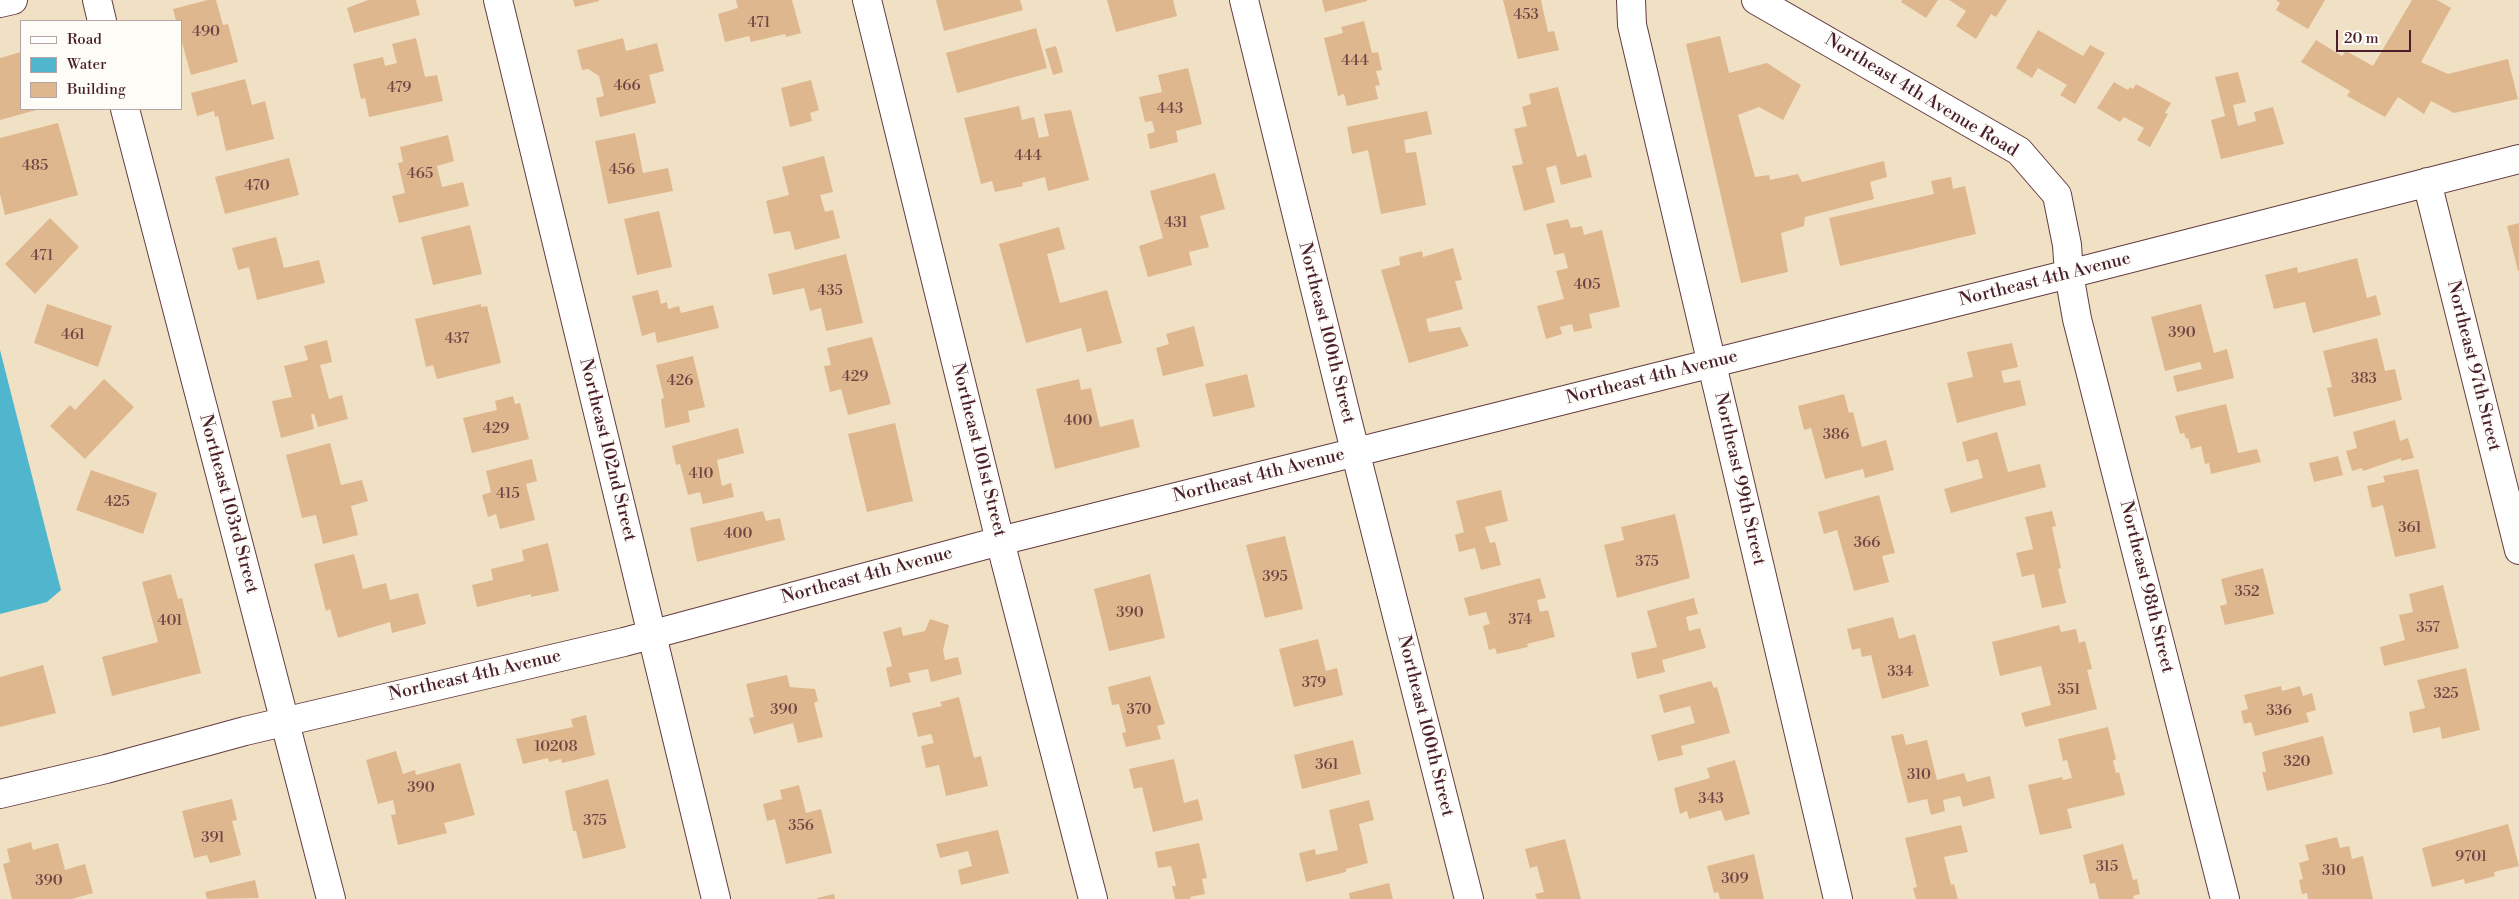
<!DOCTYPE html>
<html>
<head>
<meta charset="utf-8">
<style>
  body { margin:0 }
  #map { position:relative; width:2519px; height:899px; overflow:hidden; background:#f1e1c4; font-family:"Libre Bodoni",serif }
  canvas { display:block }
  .legend { position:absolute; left:20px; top:20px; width:162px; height:90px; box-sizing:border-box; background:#fdfcf7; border:1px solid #b5a4a5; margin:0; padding:6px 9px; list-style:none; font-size:15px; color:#4a1f2b }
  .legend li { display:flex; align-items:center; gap:10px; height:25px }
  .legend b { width:25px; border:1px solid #b5a4a5 }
  .scale { position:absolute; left:2336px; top:30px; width:75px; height:22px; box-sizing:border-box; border:2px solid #4a1f2b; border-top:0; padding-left:6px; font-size:15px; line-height:18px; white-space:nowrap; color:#4a1f2b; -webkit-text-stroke:4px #fdfcf7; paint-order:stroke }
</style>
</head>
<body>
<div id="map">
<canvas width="2519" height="899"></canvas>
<ul class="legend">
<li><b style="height:6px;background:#fff"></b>Road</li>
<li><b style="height:14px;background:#4fb6ce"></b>Water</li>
<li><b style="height:14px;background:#deb78f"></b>Building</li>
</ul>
<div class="scale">20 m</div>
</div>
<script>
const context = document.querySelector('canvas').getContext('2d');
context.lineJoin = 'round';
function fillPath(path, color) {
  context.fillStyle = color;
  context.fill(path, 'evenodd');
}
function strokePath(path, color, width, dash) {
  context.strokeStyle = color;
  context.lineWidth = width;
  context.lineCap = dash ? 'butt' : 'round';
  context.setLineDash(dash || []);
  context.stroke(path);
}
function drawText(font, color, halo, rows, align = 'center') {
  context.font = font + ' "Libre Bodoni",serif';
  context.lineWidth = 4;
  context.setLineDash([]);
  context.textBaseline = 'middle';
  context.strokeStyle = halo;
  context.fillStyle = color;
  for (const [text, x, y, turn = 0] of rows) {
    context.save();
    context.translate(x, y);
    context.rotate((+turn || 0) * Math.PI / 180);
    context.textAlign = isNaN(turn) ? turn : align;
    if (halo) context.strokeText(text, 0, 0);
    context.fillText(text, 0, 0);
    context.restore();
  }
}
fillPath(new Path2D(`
  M0,350L61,590L47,602L0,614Z`), '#4fb6ce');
fillPath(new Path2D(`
  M208,0H216L223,25L228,24L238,62L191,75L181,39V21H176L173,9Z
  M368,0H416L420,15L354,33L347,8Z
  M573,0H599V1L575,7Z
  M736,0H792L801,33L786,37L785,34L751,42L749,36L725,42L718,14L738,8Z
  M936,0H1020L1023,10L944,31Z
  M1107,0H1173L1177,16L1116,32Z
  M1322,0H1367V1L1325,12Z
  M1503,0H1541L1548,32L1554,31L1559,50L1518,59Z
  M1902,0H1938L1926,18L1901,2Z
  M1949,0H2007L1996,17L1991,14L1976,39L1956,26L1966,11Z
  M2276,0H2325L2308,29L2276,10L2280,3Z
  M2412,0H2437L2451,8L2421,62L2448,74L2508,59L2518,99L2454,113L2431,101L2424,114L2398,97L2385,117L2347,96L2350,91L2301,62L2316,40L2342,56L2346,51L2373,66Z
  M1364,21L1372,53L1378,52L1382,70L1376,71L1380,85L1375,86L1378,99L1347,106L1344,94L1338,96L1324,38L1343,33L1341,27Z
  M1036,28L1047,68L957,93L946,53Z
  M2038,30L2083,56L2090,45L2105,53L2075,104L2060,95L2067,85L2038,68L2032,78L2016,68Z
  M1720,36L1729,73L1767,63L1801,85L1783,120L1759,107L1738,115L1755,177L1769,175L1770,180L1798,174L1802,182L1884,161L1887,177L1870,182L1874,199L1805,217L1804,226L1781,233L1788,272L1741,283L1686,44Z
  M416,38L425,77L437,75L443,101L369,117L365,98L361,99L353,64L383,57L385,66L397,63L392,44Z
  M623,38L626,51L657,43L664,71L649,75L656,103L600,117L596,98L604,96L599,76L588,69L582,70L577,50Z
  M1056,46L1063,72L1053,75L1045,49Z
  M21,52V109H40L0,120V58Z
  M1188,68L1202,124L1176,131L1178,142L1150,149L1147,134L1155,132L1152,121L1145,122L1139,97L1162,92L1158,75Z
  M2238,72L2246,102L2233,105L2238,126L2256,121L2254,112L2273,107L2284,144L2221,159L2211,120L2225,116L2215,77Z
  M245,79L252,105L265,101L274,139L226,151L218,116L215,117L214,111L197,116L191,93Z
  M811,80L819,110L810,113L812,121L790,127L781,88Z
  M2114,82L2128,90L2130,87L2133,89L2136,84L2171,103L2165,113L2168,114L2150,147L2137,140L2144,128L2124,117L2120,122L2097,108Z
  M1558,87L1577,157L1586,154L1592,177L1561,185L1556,165L1546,168L1555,202L1524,211L1512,166L1523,164L1514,129L1527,126L1522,107L1531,104L1529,94Z
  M1019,106L1022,120L1034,117L1039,138L1049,136L1044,114L1071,110L1089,180L1048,191L1045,177L1022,183L1023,186L995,192L992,181L981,184L964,118Z
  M1427,111L1432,134L1404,140L1406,153L1416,152L1426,205L1381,214L1368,150L1352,154L1347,127Z
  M58,123L78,195L5,215L0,194V138Z
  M635,133L643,173L668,168L673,191L608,204L595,141Z
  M448,135L454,161L437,166L442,187L463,182L469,206L399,223L392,196L405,193L398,163L403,162L400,147Z
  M824,156L833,192L820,195L825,212L833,210L840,238L795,250L790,231L774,234L766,201L789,195L782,167Z
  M289,158L299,195L225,214L215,177Z
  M1215,173L1225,209L1200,216L1209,247L1189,252L1192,265L1148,277L1139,246L1163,238L1150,191Z
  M1951,177L1953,189L1965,186L1976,234L1840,266L1829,218L1934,194L1931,181Z
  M659,211L672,267L637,275L624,219Z
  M50,218L79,247L35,294L5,264Z
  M1568,219L1571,228L1582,226L1584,235L1602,230L1620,307L1589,314L1592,328L1574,332L1572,324L1560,327L1562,334L1546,339L1537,306L1564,299L1556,271L1568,268L1564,253L1554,255L1546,224Z
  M2519,223V271H2518L2507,226Z
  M470,225L482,274L433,285L421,237Z
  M1059,227L1065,249L1047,254L1060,303L1107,290L1122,343L1087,352L1081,328L1026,343L999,244Z
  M276,237L284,268L319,260L325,283L257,300L249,267L238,270L232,248Z
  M1453,248L1462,280L1455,281L1463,309L1426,319L1429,332L1460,327L1469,346L1409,363L1381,270L1400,265L1399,257L1422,251L1423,257Z
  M846,254L863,323L826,331L821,308L810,311L804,288L773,295L768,274Z
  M2357,258L2367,298L2376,295L2381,315L2313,333L2305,302L2274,309L2265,275L2297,267L2298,273Z
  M658,290L661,304L667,302L668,309L679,306L681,313L713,305L719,328L657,343L655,332L642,336L632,296Z
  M47,304L112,326L98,367L34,343Z
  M481,304V307L487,306L501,363L437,379L433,365L426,367L415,319Z
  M2201,304L2214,353L2227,349L2234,378L2177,392L2173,376L2202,369L2200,362L2165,371L2151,317Z
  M1194,326L1204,366L1163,376L1156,348L1169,344L1166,334Z
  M872,337L891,404L848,415L841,389L830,392L824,366L831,365L827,348Z
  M2377,338L2385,371L2395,369L2402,400L2334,417L2327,388L2332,387L2323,351Z
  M327,340L332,362L320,365L329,399L342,395L348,419L318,427L314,414H311L314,429L281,438L272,401L292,397L284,366L308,360L304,346Z
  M2012,343L2018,367L2001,371L2004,383L2020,380L2026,405L1957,423L1947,383L1973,377L1967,352Z
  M693,356L705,407L688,411L690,422L665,428L661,399L664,398L656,365Z
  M1247,374L1255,407L1213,417L1205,384Z
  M104,379L134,407L85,459L50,426L70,405L75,410Z
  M1079,379L1081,390L1091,388L1100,427L1133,419L1140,447L1055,469L1036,389Z
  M1844,394L1849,413L1853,412L1862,447L1886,440L1894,470L1865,478L1863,469L1825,479L1811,428L1804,430L1798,406Z
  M513,396L515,404L520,403L529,439L472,453L463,418L497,410L495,401Z
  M2226,404L2238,453L2257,449L2261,462L2211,474L2209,463L2205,464L2201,446L2191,449L2188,438L2186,439L2184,433L2180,434L2175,416Z
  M2395,420L2400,441L2408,438L2414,458L2401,461V458L2363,471L2362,468L2352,471L2346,451L2357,448L2353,432Z
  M895,423L913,501L867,512L848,434Z
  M738,428L744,453L717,460L722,486L731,483L734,497L703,504L700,492L688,495L680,464L676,465L672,446Z
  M1997,432L2008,472L2040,464L2046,487L1951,513L1944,489L1983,478L1978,459L1967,462L1962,442Z
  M330,443L341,485L362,480L368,501L351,506L358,535L323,544L316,515L302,518L286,455Z
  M2338,456L2343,475L2314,482L2309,463Z
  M532,459L537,481L526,484L535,520L500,529L496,514L488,517L482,495L491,492L486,471Z
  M2418,469L2436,548L2395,557L2383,505L2372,508L2367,486L2385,482L2383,476Z
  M91,470L157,493L143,534L76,510Z
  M1501,490L1508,521L1485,527L1490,543L1495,542L1501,565L1481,570L1475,548L1459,552L1455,535L1464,532L1456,501Z
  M1879,495L1895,553L1882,556L1889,582L1854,591L1837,530L1824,534L1818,512Z
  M763,511L766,521L780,518L785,540L697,562L690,528Z
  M2052,511L2056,526L2052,527L2061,568L2058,569L2066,603L2042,608L2034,574L2022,577L2016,553L2033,549L2025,517Z
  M1675,514L1690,578L1617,598L1604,545L1624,540L1621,527Z
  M1285,536L1303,609L1265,618L1246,545Z
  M548,543L559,591L531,597V594L477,607L472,585L493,580L491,569L524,561L522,550Z
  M354,554L363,589L386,583L390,600L418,593L426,624L392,633L390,622L338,638L330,609L326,611L314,564Z
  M2263,568L2274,614L2225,625L2220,606L2227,604L2221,579Z
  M171,574L178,599L182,598L201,673L112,696L102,657L158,642L142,582Z
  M1150,574L1165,638L1109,651L1094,589Z
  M1540,578L1546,598L1537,600L1540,612L1548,610L1555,637L1527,644L1528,647L1497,654L1495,648L1489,650L1483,626L1490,624L1486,612L1469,616L1464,598Z
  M2443,585L2459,648L2384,666L2380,647L2405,640L2399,615L2413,612L2409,594Z
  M1694,598L1698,614L1686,617L1689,631L1700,628L1706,648L1662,660L1665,672L1637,679L1631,653L1657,647L1647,611Z
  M1893,617L1899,639L1915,634L1929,686L1882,699L1871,655L1862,657L1860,648L1852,650L1847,629Z
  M930,619L949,625L943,650L945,660L958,657L962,674L931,682L928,669L908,673L911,682L890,687L886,668L892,666L883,632L901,627L903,636L925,631Z
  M2059,625L2061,632L2076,629L2079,643L2085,641L2092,669L2087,670L2097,709L2025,727L2021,713L2051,705L2041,666L2000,676L1992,642Z
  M1318,639L1326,671L1337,668L1343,695L1294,707L1279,649Z
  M43,665L56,713L0,727V677Z
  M2466,668L2480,730L2442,739L2440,727L2413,733L2409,712L2425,708L2417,680Z
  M787,675L790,687L815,689L818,701L814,703L823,737L798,743L793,723L754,734L749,718L754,717L746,684Z
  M1150,676L1165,724L1157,726L1161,739L1126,747L1122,733L1126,732L1119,704L1112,705L1108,687Z
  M1711,681L1714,688L1717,687L1730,733L1681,746L1683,755L1658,761L1651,735L1695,723L1690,706L1664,713L1659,695Z
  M2281,686L2282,691L2300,686L2303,696L2312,693L2316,710L2306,713L2309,722L2255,736L2251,722L2244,724L2241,711L2248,709L2244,695Z
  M959,697L974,758L981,756L988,786L946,796L939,765L926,768L921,746L934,743L931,734L918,737L912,713L942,706L940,702Z
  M586,715L595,755L562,763L561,759L549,762L548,758L523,764L516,739L573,727L571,719Z
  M2108,727L2116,759L2113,761L2116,773L2119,772L2125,795L2067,809L2072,828L2040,835L2028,785L2062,777L2063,780L2072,778L2067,760L2063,761L2058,739Z
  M1903,734L1906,745L1927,740L1937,780L1964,773L1967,782L1990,776L1995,798L1963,807L1960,796L1943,800L1945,811L1931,815L1927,799L1908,803L1891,736Z
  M2323,736L2333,774L2267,791L2262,772H2266L2262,752Z
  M1353,740L1361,774L1302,789L1294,755Z
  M396,751L403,774L415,770L416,775L460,763L475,815L444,823L447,833L398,845L391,815L396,814L393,800L378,804L366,760Z
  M1174,759L1184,803L1198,799L1203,820L1153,832L1142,787L1134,789L1129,769Z
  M1735,760L1750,814L1725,821L1721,810L1689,819L1687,811L1680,814L1674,788L1710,778L1707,768Z
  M608,779L626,848L583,859L576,831H573L565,791Z
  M799,785L806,813L821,809L832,853L786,864L775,819L767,821L763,804L782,799L780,790Z
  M232,799L237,820L232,821L241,855L210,863L207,855L194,858L182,811Z
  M1369,800L1374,820L1359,824L1368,863L1346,869V872L1306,882L1299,853L1315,849L1316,855L1338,850L1329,810Z
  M2508,824L2519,866L2494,872L2495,876L2465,884L2464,879L2432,887L2422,848Z
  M1961,825L1968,852L1944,857L1951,885L1954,884L1958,899H1916L1913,888L1917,887L1905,838Z
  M998,830L1009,873L961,885L958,870L972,866L968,851L940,858L936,844Z
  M2337,837L2340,848L2349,846L2352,859L2363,856L2373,899H2308L2307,893L2302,894L2299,880L2303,879L2299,863L2309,860L2305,845Z
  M1565,839L1581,899H1537L1535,894L1544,892L1537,866L1530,868L1525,849Z
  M31,842L33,850L58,843L65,870L85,864L93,893L72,899H12L3,864L10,862L7,849Z
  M1199,843L1207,878L1202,879L1205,894L1190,897L1191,899H1175L1172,886H1176L1171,866L1158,868L1155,852Z
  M2123,844L2133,880L2137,879L2140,894L2133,896L2134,899H2099L2095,883L2090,884L2083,855Z
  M1754,854L1764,899H1720L1718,892L1714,893L1707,866Z
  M255,880L259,898L207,899L205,892Z
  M1389,883L1393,899H1350L1349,893Z
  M834,894L835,899H817V898Z`), '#deb78f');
const minor = new Path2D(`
  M498,0L716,899
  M867,0L1000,541L1093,899
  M1244,0L1348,423L1469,899
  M1631,0L1632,25L1838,899
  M1756,0L2019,151L2057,195L2067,245L2069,274L2077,319L2225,899
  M0,3L13,0
  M2427,182L2519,550
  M0,794L106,769L245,731L624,642L1000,541L2069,274L2519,159`);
const secondary = new Path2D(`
  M97,0L102,21
  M125,109L331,899`);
strokePath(minor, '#633c42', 30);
strokePath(secondary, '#633c42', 30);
strokePath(minor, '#fff', 28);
strokePath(secondary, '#fff', 28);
drawText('15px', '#6f4544', null, [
  ["453",1526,15],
  ["471",759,23],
  ["490",206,32],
  ["444",1355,61],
  ["466",627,86],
  ["479",399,88],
  ["443",1170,109],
  ["444",1028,156],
  ["485",35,166],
  ["456",622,170],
  ["465",420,174],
  ["470",257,186],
  ["431",1176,223],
  ["471",42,256],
  ["405",1587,285],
  ["435",830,291],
  ["390",2182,333],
  ["461",73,335],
  ["437",457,339],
  ["429",855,377],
  ["383",2364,379],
  ["426",680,381],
  ["400",1078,421],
  ["429",496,429],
  ["386",1836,435],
  ["410",701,474],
  ["415",508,494],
  ["425",117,502],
  ["361",2410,528],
  ["400",738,534],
  ["366",1867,543],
  ["375",1647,562],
  ["395",1275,577],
  ["352",2247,592],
  ["390",1130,613],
  ["374",1520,620],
  ["401",170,621],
  ["357",2428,628],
  ["334",1900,672],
  ["379",1314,683],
  ["351",2069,690],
  ["325",2446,694],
  ["390",784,710],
  ["370",1139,710],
  ["336",2279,711],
  ["10208",556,747],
  ["320",2297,762],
  ["361",1327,765],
  ["310",1919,775],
  ["390",421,788],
  ["343",1711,799],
  ["375",595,821],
  ["356",801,826],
  ["391",213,838],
  ["9701",2471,857],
  ["315",2107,867],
  ["310",2334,871],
  ["309",1735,879],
  ["390",49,881]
]);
drawText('18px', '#4a1f2b', '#fdfcf7', [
  ["Northeast 4th Avenue Road",1921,96,31],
  ["Northeast 4th Avenue",2045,280,-14],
  ["Northeast 100th Street",1326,333,76],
  ["Northeast 97th Street",2473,366,76],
  ["Northeast 4th Avenue",1652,378,-14],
  ["Northeast 102nd Street",607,450,76],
  ["Northeast 101st Street",978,450,76],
  ["Northeast 4th Avenue",1259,476,-14],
  ["Northeast 99th Street",1739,479,77],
  ["Northeast 103rd Street",228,504,75],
  ["Northeast 4th Avenue",867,576,-15],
  ["Northeast 98th Street",2146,587,76],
  ["Northeast 4th Avenue",475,676,-13],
  ["Northeast 100th Street",1425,726,76]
]);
</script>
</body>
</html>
